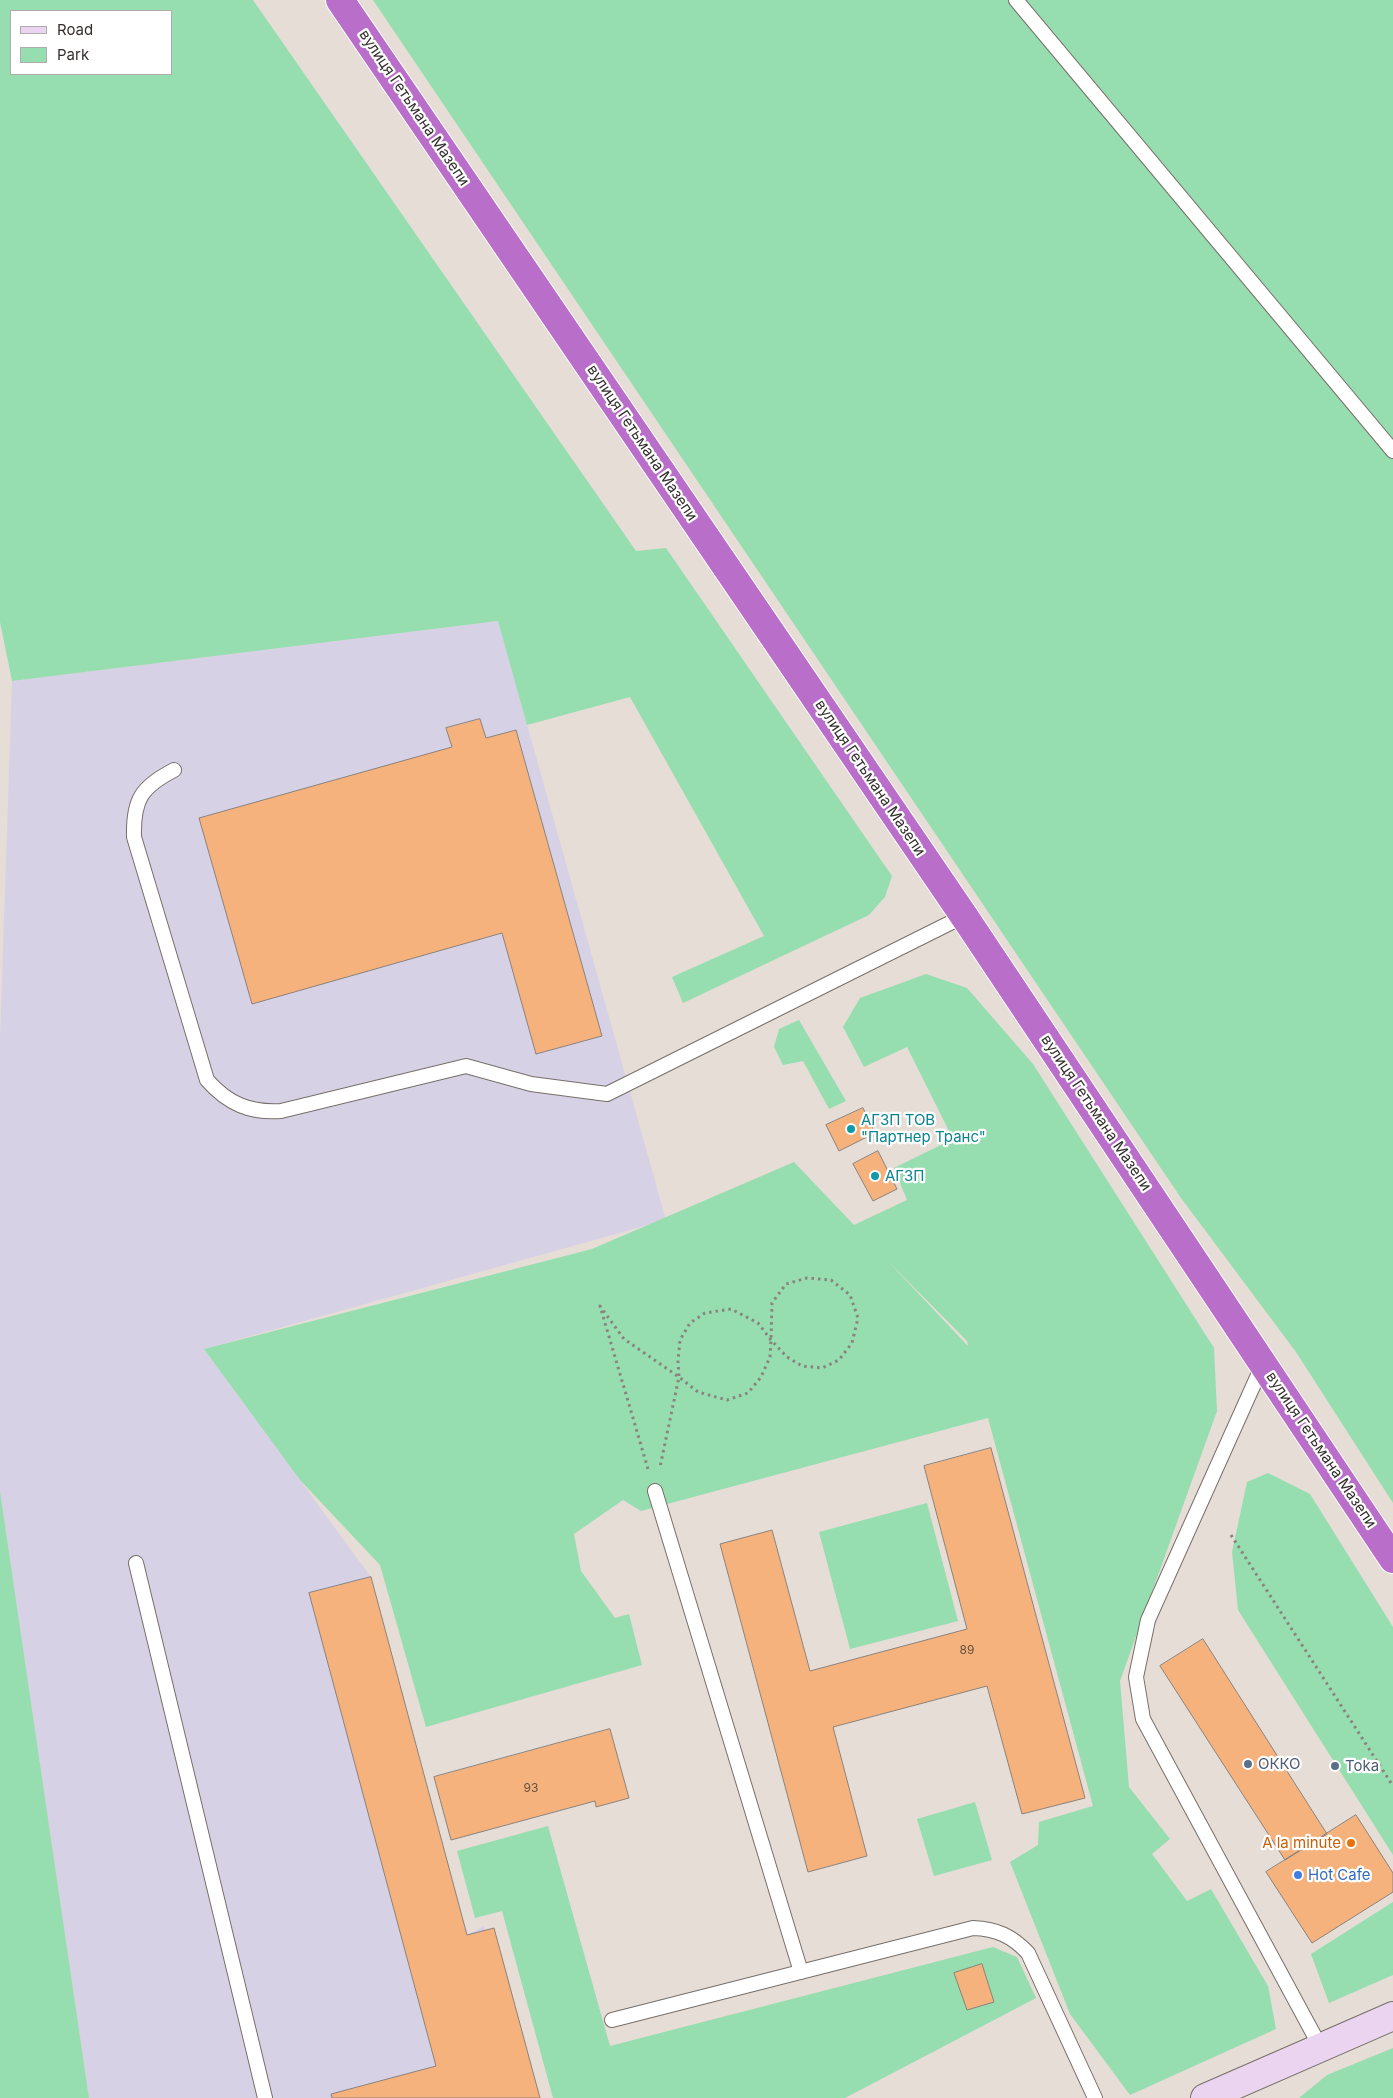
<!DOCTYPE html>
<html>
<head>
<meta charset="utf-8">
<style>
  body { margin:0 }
  #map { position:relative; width:1393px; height:2098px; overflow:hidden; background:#e6ddd6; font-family:Inter,sans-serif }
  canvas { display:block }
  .legend { position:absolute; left:10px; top:10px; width:162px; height:65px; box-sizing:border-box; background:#fff; border:1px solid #adacab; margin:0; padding:6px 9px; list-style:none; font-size:15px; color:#332f2d }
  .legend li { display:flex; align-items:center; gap:10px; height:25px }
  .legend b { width:25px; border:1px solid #adacab }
</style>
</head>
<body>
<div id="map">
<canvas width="1393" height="2098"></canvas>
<ul class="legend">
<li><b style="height:6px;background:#ead4ef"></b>Road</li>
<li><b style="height:14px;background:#96ddaf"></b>Park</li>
</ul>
</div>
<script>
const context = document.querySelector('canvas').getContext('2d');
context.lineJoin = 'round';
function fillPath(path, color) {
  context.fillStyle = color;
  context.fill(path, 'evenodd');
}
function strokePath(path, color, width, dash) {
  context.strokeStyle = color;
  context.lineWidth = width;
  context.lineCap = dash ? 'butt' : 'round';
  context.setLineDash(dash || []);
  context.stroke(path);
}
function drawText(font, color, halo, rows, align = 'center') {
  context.font = font + ' Inter,sans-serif';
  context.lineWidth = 4.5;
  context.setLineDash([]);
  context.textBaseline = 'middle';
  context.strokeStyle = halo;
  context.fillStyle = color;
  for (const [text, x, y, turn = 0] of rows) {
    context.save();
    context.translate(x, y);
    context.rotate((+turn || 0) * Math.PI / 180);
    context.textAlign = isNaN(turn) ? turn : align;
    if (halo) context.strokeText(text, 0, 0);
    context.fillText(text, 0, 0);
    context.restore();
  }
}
fillPath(new Path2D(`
  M498,621L666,1220L204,1349L371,1577L467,1935L484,1926L535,2098H89L0,1491V1039L12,681Z`), '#d7d1e6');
fillPath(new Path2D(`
  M0,0H253L636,551L666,548L892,876L885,897L869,915L683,1003L672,977L764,936L630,697L527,725L498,621L12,681L0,622ZM11,11H171V74H11Z
  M373,0H1393V1503L1296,1352L1181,1198Z
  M926,974L967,988L1033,1064L1214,1348L1217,1411L1120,1681L1129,1787L1170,1839L1152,1854L1187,1901L1211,1889L1268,1986L1276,2029L1130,2095L1070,2014L1010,1862L1038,1845L1039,1822L1093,1806L988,1418L641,1511L623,1500L574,1534L581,1571L615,1618L629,1614L642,1665L426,1727L380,1565L300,1480L204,1349L592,1249L794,1162L854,1225L907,1200L894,1168L953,1139L907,1047L864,1067L843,1027L860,998ZM886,1259L967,1341L968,1345H967Z
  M799,1020L846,1101L829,1109L803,1061L783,1065L774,1047L779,1029Z
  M1268,1473L1310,1494L1393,1627V1855L1238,1610L1232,1552L1247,1482Z
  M0,1491L89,2098H0Z
  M927,1503L958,1621L850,1649L819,1532Z
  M975,1802L992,1860L934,1876L917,1819Z
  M548,1826L610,2046L993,1947L1017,1957L1036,1998L845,2098H553L502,1911L475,1918L457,1851Z
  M1393,1902V1975L1329,2003L1311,1954Z
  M1393,2048V2098H1299L1327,2075Z`), '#96ddaf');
const building = new Path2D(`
  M480,719L486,738L516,730L602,1036L536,1054L502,933L252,1004L199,818L452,747L446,728Z
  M863,1108L875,1133L839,1151L826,1125Z
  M878,1151L897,1189L873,1201L853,1164Z
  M991,1448L1085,1798L1022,1814L987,1686L833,1727L867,1856L808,1872L720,1544L772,1530L810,1671L967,1629L924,1466Z
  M371,1577L467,1935L494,1928L540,2098H332L331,2094L436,2066L309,1593Z
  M1203,1639L1327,1834L1285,1860L1160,1666Z
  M610,1729L629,1798L596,1807L595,1801L451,1840L434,1777Z
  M1356,1815L1393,1873V1892L1312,1943L1266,1872Z
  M982,1964L994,2002L967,2010L954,1973Z`);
fillPath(building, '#f5b27d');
strokePath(building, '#8b827c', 1);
const lane = new Path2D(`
  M1016,0L1393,451
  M174,770C141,787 133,800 134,837L207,1080C228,1104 250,1113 281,1111L466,1066L531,1084L607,1094L964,916
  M1263,1364L1148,1620L1136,1677L1143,1719L1321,2048
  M655,1491L801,1972
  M136,1563L265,2098
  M612,2020L973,1928C997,1929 1012,1936 1028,1953L1095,2098`);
const secondary = new Path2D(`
  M1205,2098L1393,2016`);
const highway = new Path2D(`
  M340,0L964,916L1393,1559`);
strokePath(lane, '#776f69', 16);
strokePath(secondary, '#776f69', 30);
strokePath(highway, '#fff', 30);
strokePath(new Path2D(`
  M648,1469L600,1306L624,1339L679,1377L698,1392L727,1400L748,1393L761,1377L770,1357L771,1340L772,1303L786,1284L807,1278L831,1280L850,1295L858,1318L852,1343L839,1360L822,1368L802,1366L787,1357L771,1340L758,1323L731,1309L705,1313L690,1323L680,1340L678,1361L679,1377L660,1467
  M1231,1535L1393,1786`), '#8a847f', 3, [2.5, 4]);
strokePath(lane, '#fff', 14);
strokePath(secondary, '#ead4ef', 28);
strokePath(highway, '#b96fca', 28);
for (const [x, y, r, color] of [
  [851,1129,5,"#0f9aa8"],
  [875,1176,5,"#0f9aa8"],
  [1248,1764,5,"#5c6f8a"],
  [1335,1766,5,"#5c6f8a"],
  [1351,1843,5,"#e8710a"],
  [1298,1875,5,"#3f7fe0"]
]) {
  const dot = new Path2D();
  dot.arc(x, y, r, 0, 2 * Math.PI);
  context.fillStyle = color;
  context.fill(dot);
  strokePath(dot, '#fff', 2);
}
drawText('12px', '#645041', null, [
  ["89",967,1650],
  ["93",531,1788]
]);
drawText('15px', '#332f2d', '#fff', [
  ["вулиця Гетьмана Мазепи",414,108,56],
  ["вулиця Гетьмана Мазепи",642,443,56],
  ["вулиця Гетьмана Мазепи",870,778,56],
  ["вулиця Гетьмана Мазепи",1096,1113,56],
  ["вулиця Гетьмана Мазепи",1321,1450,56]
]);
drawText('15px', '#0d838f', '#fff', [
  ["АГЗП ТОВ",861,1120],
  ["\"Партнер Транс\"",861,1137],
  ["АГЗП",885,1176]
], 'left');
drawText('15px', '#4e5e75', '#fff', [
  ["ОККО",1258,1764],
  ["Toka",1345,1766]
], 'left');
drawText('15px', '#c56008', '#fff', [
  ["A la minute",1341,1843]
], 'right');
drawText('15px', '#366cbe', '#fff', [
  ["Hot Cafe",1308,1875]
], 'left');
</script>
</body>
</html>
